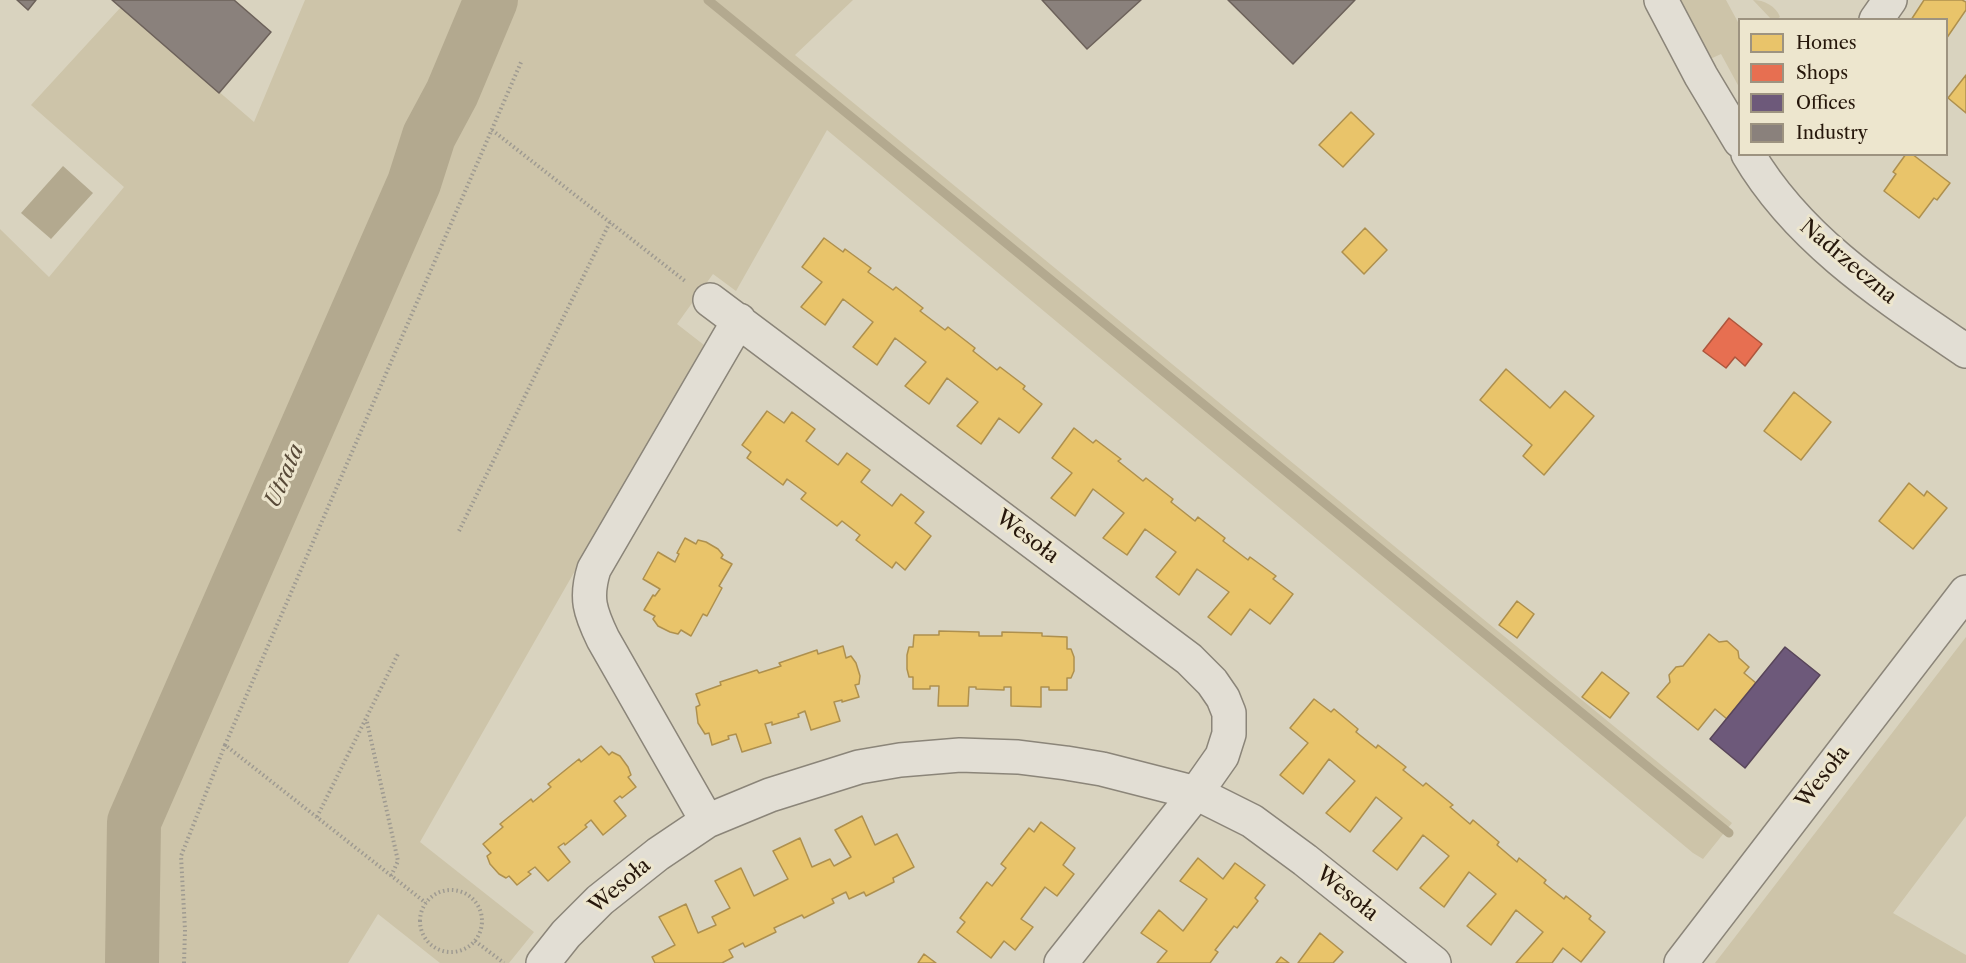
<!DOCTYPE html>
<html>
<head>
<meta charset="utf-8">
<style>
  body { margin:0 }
  #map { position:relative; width:1966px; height:963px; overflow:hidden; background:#d9d3bf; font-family:"Libre Caslon Text",serif }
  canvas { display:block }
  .legend { position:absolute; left:1738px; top:18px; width:210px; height:138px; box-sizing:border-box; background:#ede6ce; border:2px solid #9d9380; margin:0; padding:8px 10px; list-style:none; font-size:18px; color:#26170b }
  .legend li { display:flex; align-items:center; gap:12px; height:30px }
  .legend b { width:30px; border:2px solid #9d9380 }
</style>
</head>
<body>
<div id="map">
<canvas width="1966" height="963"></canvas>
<ul class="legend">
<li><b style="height:16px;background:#e9c46a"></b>Homes</li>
<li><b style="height:16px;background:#e76f51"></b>Shops</li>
<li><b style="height:16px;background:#6d597a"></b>Offices</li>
<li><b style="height:16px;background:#8a817c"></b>Industry</li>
</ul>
</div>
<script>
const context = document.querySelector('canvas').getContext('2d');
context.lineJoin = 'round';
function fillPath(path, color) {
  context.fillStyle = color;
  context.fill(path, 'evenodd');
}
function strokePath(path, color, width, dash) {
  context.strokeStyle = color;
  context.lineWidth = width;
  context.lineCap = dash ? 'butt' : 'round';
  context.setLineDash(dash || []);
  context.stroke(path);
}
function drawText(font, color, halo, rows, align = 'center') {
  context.font = font + ' "Libre Caslon Text",serif';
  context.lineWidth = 6;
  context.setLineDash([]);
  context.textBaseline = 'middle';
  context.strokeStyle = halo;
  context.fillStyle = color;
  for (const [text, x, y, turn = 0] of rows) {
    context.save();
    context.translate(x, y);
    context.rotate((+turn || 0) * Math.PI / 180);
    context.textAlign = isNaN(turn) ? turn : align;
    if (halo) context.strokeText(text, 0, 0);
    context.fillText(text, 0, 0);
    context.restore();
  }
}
fillPath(new Path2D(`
  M305,0H853L795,55L1732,823L1703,859L1693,853L827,130L736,291L713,274L677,324L704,345L420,842L534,932L509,963H440L378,914L348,963H0V229L49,277L124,187L31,105L121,7L254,122Z
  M1676,0H1726L1739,24V87L1721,54L1708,60Z
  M1753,0C1764,0 1776,6 1780,17L1777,19H1771Z
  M1966,637V816L1893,913L1966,955V963H1715Z`), '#cdc4a9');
fillPath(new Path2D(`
  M63,166L93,193L51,239L21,213Z`), '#b3a98f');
const homes = new Path2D(`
  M1924,0H1962L1966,2V10L1946,39V20H1911Z
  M1966,75V113L1948,98Z
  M1351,112L1374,134L1343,167L1319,145Z
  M1906,154H1912L1950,183L1937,200L1934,198L1919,218L1884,191L1896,174L1893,172Z
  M1365,228L1387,250L1364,274L1342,252Z
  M824,238L843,252L845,249L871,268L868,272L893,290L896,287L923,308L920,311L945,330L948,327L975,348L973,351L997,370L1000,367L1025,386L1023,389L1042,404L1019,433L999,418L981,444L957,426L978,402L947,378L929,404L905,386L926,362L895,338L877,365L853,347L873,322L843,299L825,325L801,307L822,282L802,267Z
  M1506,369L1550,408L1565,391L1594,416L1544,475L1523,456L1532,445L1480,400Z
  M1794,392L1831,422L1801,460L1764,431Z
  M767,411L784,423L792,412L815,429L806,441L838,465L847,453L870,470L861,482L892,506L901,494L924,512L915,523L931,536L905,570L896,562L892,568L856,540L860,535L842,521L837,526L801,499L806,493L787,479L783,485L747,458L751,452L742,445Z
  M1074,428L1093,443L1096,440L1121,459L1118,461L1143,481L1146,478L1173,499L1171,502L1195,521L1198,517L1225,538L1223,541L1248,560L1250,557L1276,576L1273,579L1293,594L1270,624L1250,609L1231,635L1208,617L1229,592L1197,569L1179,595L1156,577L1176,552L1145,529L1127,555L1103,538L1124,513L1093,489L1075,516L1051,498L1072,473L1052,458Z
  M1909,483L1924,496L1927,491L1947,508L1913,549L1879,521Z
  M685,538L696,544L698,540L706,542L718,549L723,555L721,558L732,564L719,586L722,588L707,616L703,614L691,636L681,630L678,634L670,632L658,626L653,619L655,616L644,610L653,595L655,596L660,589L643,579L658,552L675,562L679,554L677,553Z
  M1517,601L1534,614L1517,638L1499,625Z
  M939,631L979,632V636H1002V632L1042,633V636L1067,637V649H1071L1074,657V671L1071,678H1067V690H1049V687H1041V707L1011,706V687H1004V690L976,689V687H969L968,706H938L939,686H930V689H913V677H909L907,669V655L909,647H913L914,635H939Z
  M1709,634L1719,642L1727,641L1738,651L1739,658L1749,667L1744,673L1756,683L1727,719L1715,709L1698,730L1657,697L1670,682L1669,675L1676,667L1683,666Z
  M843,646L846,658L851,656L856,663L860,676L859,684L855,685L859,697L842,702V700L834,702L840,721L811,730L805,711L798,714L799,717L772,725V722L765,724L771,743L742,752L736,734L728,736L729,739L712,745L709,733L705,734L698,723L696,707L700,705L696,694L721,685L720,682L757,670L759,673L781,666L779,663L817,650L818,654Z
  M1602,672L1629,693L1610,718L1582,697Z
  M1314,699L1331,712L1334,709L1358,729L1356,732L1376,748L1378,745L1406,767L1403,770L1423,786L1426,783L1453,805L1450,807L1470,824L1473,820L1499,842L1497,845L1517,862L1519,858L1546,880L1544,883L1564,899L1566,896L1591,916L1589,919L1605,932L1581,962L1563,948L1552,963H1516L1543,932L1516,910L1491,945L1467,926L1496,894L1469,872L1444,907L1420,888L1449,856L1423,835L1397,870L1373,851L1402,818L1376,797L1350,832L1326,813L1355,781L1329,759L1303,794L1280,775L1308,743L1290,728Z
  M601,746L609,755L612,752L620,756L628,767L631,775L628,777L636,787L622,798L620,796L614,801L626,816L603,835L591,820L585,825L587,827L565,845L564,843L558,847L570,862L548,881L535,867L528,872L531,874L517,885L509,876L506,878L499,874L490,864L487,856L491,853L483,844L503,827L500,824L531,799L533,802L551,787L548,784L579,759L581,762Z
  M862,816L875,845L897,834L914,867L893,878L894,882L866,896L864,892L849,899L846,892L832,899L834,903L804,918L802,915L774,928L776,932L745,947L743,943L729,950L733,957L722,963H655L652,957L675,945L659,917L686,904L698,933L716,925L712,917L730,908L715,881L741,868L754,896L788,879L773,851L800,838L812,867L830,859L834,866L851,857L835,830Z
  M1041,822L1075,848L1063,865L1074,874L1057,896L1045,887L1021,919L1033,927L1015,950L1004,941L991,958L957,932L965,922L960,918L987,882L992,886L1006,868L1001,864L1029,828L1034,832Z
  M1198,858L1223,879L1235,863L1265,885L1255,898L1258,901L1237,928L1234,926L1215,950L1218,952L1210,963H1157L1167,951L1141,933L1159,910L1183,931L1207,899L1180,881Z
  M1320,933L1343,952L1333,963H1298Z
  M924,954L936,963H918Z
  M1281,957L1289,963H1276Z`);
fillPath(homes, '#e9c46a');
strokePath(homes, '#ae904e', 1.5);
const shops = new Path2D(`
  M1729,318L1762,344L1745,366L1735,357L1726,368L1703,351Z`);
fillPath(shops, '#e76f51');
strokePath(shops, '#ad553c', 1.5);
const offices = new Path2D(`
  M1785,647L1820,675L1745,768L1710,739Z`);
fillPath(offices, '#6d597a');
strokePath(offices, '#584559', 1.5);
const industry = new Path2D(`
  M17,0H36L28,10Z
  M112,0H234L271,32L219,93Z
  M1042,0H1141L1087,49Z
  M1228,0H1355L1293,64Z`);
fillPath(industry, '#8a817c');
strokePath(industry, '#6c615a', 1.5);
strokePath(new Path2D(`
  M708,0L1729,833`), '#b3a98f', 9);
strokePath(new Path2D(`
  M132,963L134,822L414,183L429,136L452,93L491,0`), '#b3a98f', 54);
const minor = new Path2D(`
  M1876,20L1890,0
  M710,300L1189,659L1212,682L1223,698L1229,713V734L1222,756L1196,793L1061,963
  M707,821L603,639C590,612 585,598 594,569L739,320
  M543,963L566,934L600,900L658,854L707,821L770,795L859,767L900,760L960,755L1018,757L1066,763L1102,769L1196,793L1252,821L1305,860L1434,963`);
const tertiary = new Path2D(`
  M1661,0L1701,76L1740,141
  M1748,154C1799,241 1885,296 1966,351
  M1681,963L1966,592`);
strokePath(minor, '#8b8579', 36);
strokePath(tertiary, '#8b8579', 36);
strokePath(new Path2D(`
  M492,130L685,281
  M459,531L610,222
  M367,722L398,861L391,876
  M225,745L522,60
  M317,817L398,654
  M420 921a31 31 0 1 1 62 0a31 31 0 1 1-62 0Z
  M475,941L504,963
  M184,963L185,930L181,856L225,745L426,903`), '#9e9a91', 4, [1.5, 3]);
strokePath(minor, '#e2ded4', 33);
strokePath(tertiary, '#e2ded4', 33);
drawText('21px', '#26170b', '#ede6ce', [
  ["Nadrzeczna",1848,262,40],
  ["Wesoła",1027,537,37],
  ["Wesoła",1823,777,-52],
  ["Wesoła",620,886,-40],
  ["Wesoła",1347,894,39]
]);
drawText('italic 22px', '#584a38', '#ede6ce', [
  ["Utrata",285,476,-67]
]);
</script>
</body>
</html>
